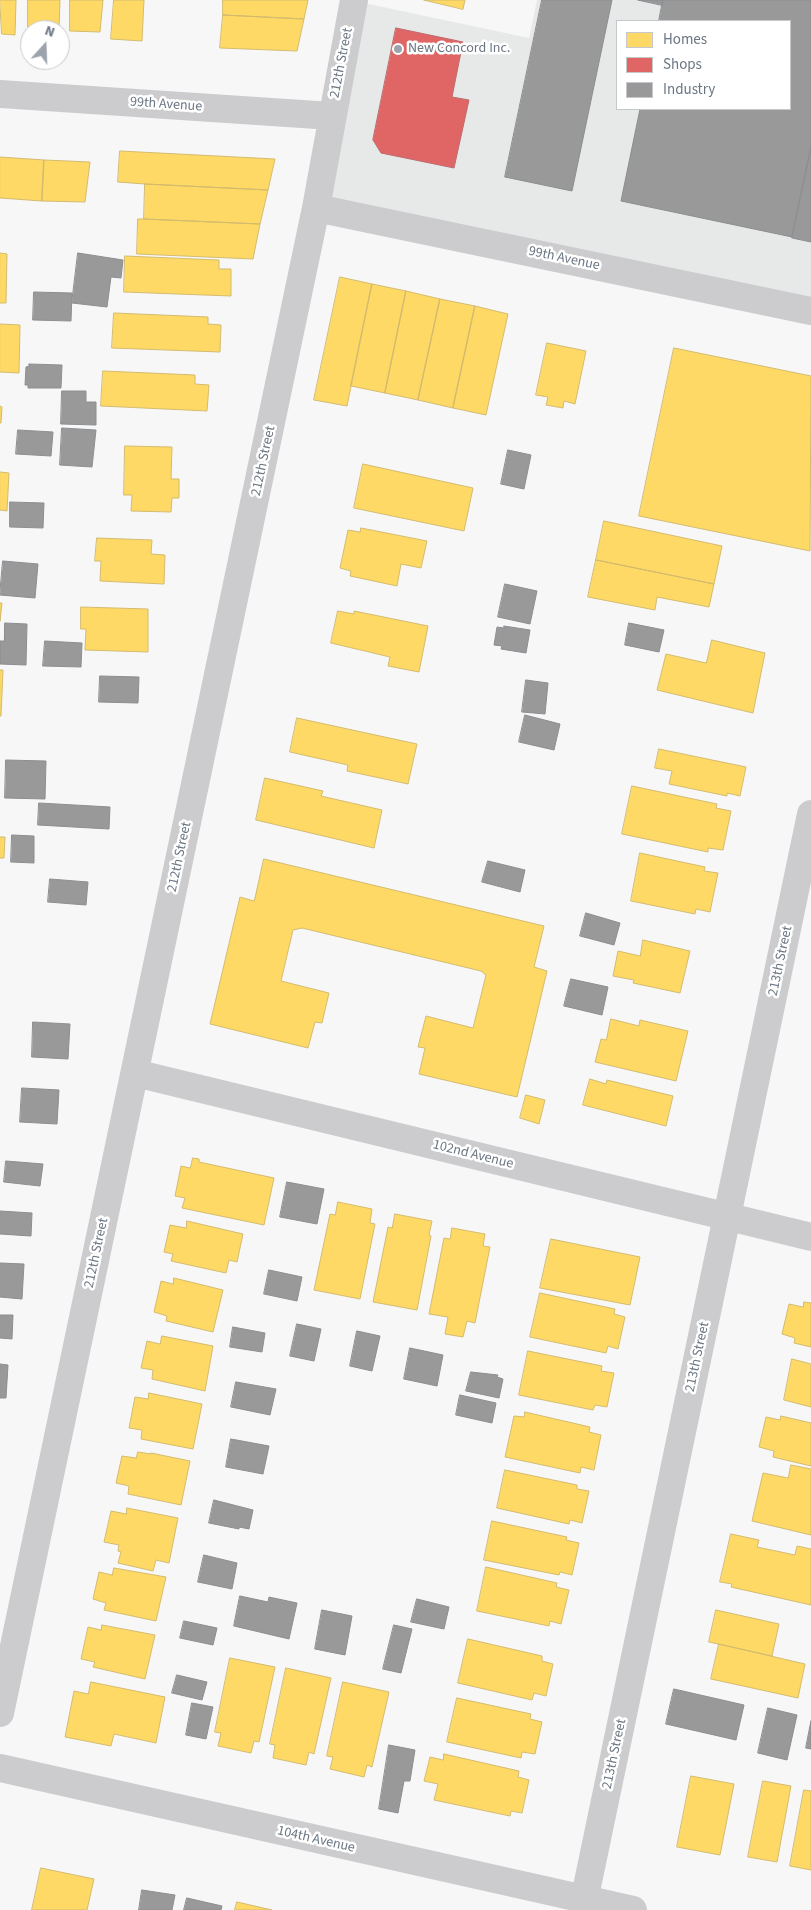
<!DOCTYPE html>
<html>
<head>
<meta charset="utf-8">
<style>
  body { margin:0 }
  #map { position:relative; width:811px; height:1910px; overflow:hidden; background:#f7f7f7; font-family:"Source Sans 3",sans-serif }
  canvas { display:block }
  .legend { position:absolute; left:616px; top:20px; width:175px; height:90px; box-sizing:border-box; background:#fff; border:1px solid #c4c8cd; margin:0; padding:6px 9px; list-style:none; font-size:15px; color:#6b7683 }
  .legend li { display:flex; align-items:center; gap:10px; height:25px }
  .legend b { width:25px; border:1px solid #c4c8cd }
  .north { position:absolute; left:20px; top:20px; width:50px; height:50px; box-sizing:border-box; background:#fff; border:1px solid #c4c8cd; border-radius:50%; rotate:20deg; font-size:14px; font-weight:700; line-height:20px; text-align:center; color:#6b7683 }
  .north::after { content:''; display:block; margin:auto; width:18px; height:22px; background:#9ca3ac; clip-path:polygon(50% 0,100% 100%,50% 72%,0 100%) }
</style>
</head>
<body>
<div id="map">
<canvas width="811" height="1910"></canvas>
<ul class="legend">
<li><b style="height:14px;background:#ffd966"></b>Homes</li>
<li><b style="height:14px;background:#e06666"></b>Shops</li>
<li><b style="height:14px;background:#999"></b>Industry</li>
</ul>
<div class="north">N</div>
</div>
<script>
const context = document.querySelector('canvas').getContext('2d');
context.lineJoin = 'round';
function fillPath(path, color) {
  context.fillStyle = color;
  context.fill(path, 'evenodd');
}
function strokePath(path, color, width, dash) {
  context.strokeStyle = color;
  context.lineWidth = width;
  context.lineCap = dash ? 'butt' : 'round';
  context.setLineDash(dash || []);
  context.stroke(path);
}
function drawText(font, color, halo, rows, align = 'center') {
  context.font = font + ' "Source Sans 3",sans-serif';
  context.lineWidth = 5;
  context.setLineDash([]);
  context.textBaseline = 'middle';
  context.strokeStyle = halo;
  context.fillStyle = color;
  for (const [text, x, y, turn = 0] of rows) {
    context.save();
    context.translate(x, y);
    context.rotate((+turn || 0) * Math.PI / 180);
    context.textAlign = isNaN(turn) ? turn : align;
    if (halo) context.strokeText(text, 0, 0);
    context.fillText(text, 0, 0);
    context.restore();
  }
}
fillPath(new Path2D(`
  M537,0H811V324L322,219L364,3L529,38ZM617,21H790V109H617Z`), '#e7e9e9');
const homes = new Path2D(`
  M0,0H16L15,35L2,34Z
  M28,0H60L59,28L28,27Z
  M70,0H103L100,32L70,31Z
  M114,0H144L142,41L111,39Z
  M223,0H308L304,19L223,15Z
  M424,0H465L463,9Z
  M223,15L304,19L297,51L220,48Z
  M120,151L275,159L268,190L145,184L118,182Z
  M0,157L44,160L42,201L0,198Z
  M44,160L90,162L85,202L42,201Z
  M145,184L268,190L260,224L144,219Z
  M138,219H144L260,224L253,259L137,254Z
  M0,253L7,254L6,303H0Z
  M125,256L219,260V269H231V296L124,292Z
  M340,277L372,284L347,406L314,400Z
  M372,284L406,291L385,393L351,386Z
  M406,291L440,299L418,400L385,393Z
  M440,299L475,306L453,408L418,400Z
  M475,306L508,314L486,415L453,408Z
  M114,313L208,317V324L221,325L220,352L112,348Z
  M0,324L20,325L19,373L0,372Z
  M547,343L586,351L575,404L564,401L563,408L546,405L548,397L536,395Z
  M674,348L811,376L810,551L639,516Z
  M103,371L195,375V384L209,385L207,411L101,406Z
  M0,406L2,407L1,423H0Z
  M125,446L172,447L171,479H179V498H172L171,512L131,511L132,495H124Z
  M363,464L473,488L464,531L354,508Z
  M0,472L9,473L7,511L0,510Z
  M604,521L722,546L714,584L596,560Z
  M361,528L427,541L421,568L401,564L397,586L350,576L351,571L340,568L348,530L360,532Z
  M97,538L152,540L151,554L165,555L164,584L100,581L101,561H95Z
  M596,560L714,584L709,607L657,597L655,610L588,597Z
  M0,603H2L0,621Z
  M81,607L148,609V652L85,650L86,629H81Z
  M338,611L354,614V611L428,626L419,672L388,666L390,657L331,643Z
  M712,640L765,653L753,713L657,690L666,654L706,663Z
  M0,670H3L1,716H0Z
  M297,718L417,744L408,784L347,771L348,765L290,752Z
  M659,749L746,767L740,796L727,793V796L669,784L672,771L655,768Z
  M265,778L323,791L321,796L382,810L374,848L256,820Z
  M632,786L717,804L716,808L731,811L723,850L708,848V852L622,834Z
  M0,837H5L4,858H0Z
  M640,853L705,867L704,871L718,873L710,912L696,909L695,914L631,901Z
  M264,859L544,926L534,967L547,971L517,1097L419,1074L425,1048L418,1047L426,1016L473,1028L486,975L481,971L302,928L293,930L281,981L329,993L322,1023L315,1022L308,1048L210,1024L240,897L254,901Z
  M643,940L690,951L680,993L633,983L634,980L613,976L618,951L640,956Z
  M611,1019L639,1026L640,1020L688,1031L676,1081L595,1062L601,1039L606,1040Z
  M590,1079L606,1084L607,1080L673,1096L666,1126L583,1105Z
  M526,1095L545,1100L539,1124L520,1118Z
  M193,1158L199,1159V1162L274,1178L264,1225L182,1208L185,1198L175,1196L181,1166L190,1168Z
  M338,1202L372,1209L370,1223L375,1224L360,1299L314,1290L330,1214L335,1215Z
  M395,1214L432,1221L429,1235L431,1236L417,1310L373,1302L388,1227L392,1228Z
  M187,1221L243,1234L237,1262L229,1260L226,1273L171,1261L173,1254L164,1252L170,1225L186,1228Z
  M452,1228L485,1234L483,1246L490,1247L475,1323L467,1321L463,1337L445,1334L448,1317L429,1314L444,1238L450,1239Z
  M551,1239L640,1257L630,1305L540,1288Z
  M174,1278L223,1290L213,1332L166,1321L167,1316L154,1312L161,1281L173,1284Z
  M540,1293L615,1309L614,1314L625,1317L618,1349L608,1346L606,1353L530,1337Z
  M804,1302L811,1303V1347L794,1343L795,1338L782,1334L789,1304L803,1307Z
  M162,1336L213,1346L205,1391L152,1379L153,1370L141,1368L147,1341L160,1344Z
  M528,1351L602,1366L601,1371L614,1373L607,1407L595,1405L593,1410L519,1395Z
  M792,1359L811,1364V1407L784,1400Z
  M149,1393L202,1404L193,1449L141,1439L142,1430L129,1428L135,1397L148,1399Z
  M525,1412L590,1427L589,1432L601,1435L594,1470L581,1467L580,1473L505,1457L514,1416L524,1417Z
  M781,1416L811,1423V1466L773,1457L774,1451L759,1447L766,1417L780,1420Z
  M138,1452L151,1454V1453L190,1461L181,1505L128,1494L129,1486L116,1483L122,1456L136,1458Z
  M791,1465L811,1469V1535L752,1521L763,1473L788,1478Z
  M505,1470L577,1485V1489L589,1491L582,1523L570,1520L569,1524L497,1508Z
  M127,1508L178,1518L169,1563L156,1560L153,1571L118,1563L121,1552L118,1551L119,1545L104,1542L111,1511L126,1514Z
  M492,1521L567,1537L566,1540L579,1543L572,1575L560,1572L559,1575L484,1560Z
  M731,1534L759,1540L757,1547L795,1555L797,1546L811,1549V1605L731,1587L732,1584L720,1582Z
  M486,1567L557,1583L556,1587L569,1590L561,1624L550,1621L549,1626L477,1611Z
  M114,1568L166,1577L156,1621L104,1610L106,1603L93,1599L99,1572L112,1575Z
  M716,1610L779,1624L772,1656L709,1642Z
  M102,1625L155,1635L145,1679L93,1667L95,1662L81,1659L88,1627L101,1630Z
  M468,1639L542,1656V1661L553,1664L546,1696L534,1693L532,1700L458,1683Z
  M719,1644L805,1664L798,1698L711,1679Z
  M230,1658L275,1667L259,1742L254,1741L251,1753L218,1746L221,1733L215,1732Z
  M286,1668L331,1678L314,1754L309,1752L306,1765L273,1758L275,1745L270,1744Z
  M91,1682L165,1697L156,1743L114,1734L111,1746L65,1737L74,1691L88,1694Z
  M343,1682L389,1692L372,1767L367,1765L364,1777L330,1769L333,1757L327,1756Z
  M457,1698L531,1714L530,1719L542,1722L535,1754L522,1752L521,1758L447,1742Z
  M444,1754L519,1771L518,1777L529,1780L522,1813L511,1811L510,1816L434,1800L438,1784L424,1781L430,1757L443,1760Z
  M691,1776L734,1784L720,1855L677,1847Z
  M763,1781L791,1786L777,1862L748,1857Z
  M804,1790L811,1791V1870L790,1866Z
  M41,1868L94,1879L87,1910H32Z
  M237,1902L272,1910H235Z`);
fillPath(homes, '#ffd966');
strokePath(homes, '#d3bb6f', 1);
const shops = new Path2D(`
  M396,28L463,42L452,97L469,100L454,168L381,153L373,140Z`);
fillPath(shops, '#e06666');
strokePath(shops, '#bd6b6f', 1);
const industry = new Path2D(`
  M542,0H612L572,191L505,177Z
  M638,0H663L662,5Z
  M663,0H811V147L792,237L621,201L640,109H790V21H659Z
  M811,147V242L792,238Z
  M78,253L123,260L121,278L111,277L107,307L72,303Z
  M34,292L72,293L71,321L33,320Z
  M29,364L62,365L61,388H28V385H25L26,367L29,366Z
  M62,391H86V402H96V425L61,424Z
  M62,428L96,430L92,467L60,465Z
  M18,430L53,432L51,456L16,454Z
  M508,450L531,455L524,489L501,484Z
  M10,502L44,503L43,528L10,527Z
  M3,561L38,564L35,598L0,595Z
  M505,584L537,591L530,624L498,617Z
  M5,623L27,624L26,665L0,664V641H4Z
  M629,623L664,630L659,652L625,645Z
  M504,626L530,630L526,653L501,649L502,646L494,645L497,627L504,628Z
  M45,641L82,643L81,667L43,666Z
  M100,676L139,677L138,703L99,702Z
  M526,680L548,683L545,714L522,712Z
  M525,715L560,724L554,750L519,742Z
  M6,760L46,761L45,799L5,798Z
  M39,803L110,807L109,829L38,825Z
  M12,835L34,836V863L11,862Z
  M488,861L525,870L520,892L482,882Z
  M50,879L88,882L86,905L48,902Z
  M586,913L620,923L614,945L580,936Z
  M571,979L608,987L602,1015L564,1006Z
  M33,1022L70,1024L68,1059L32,1057Z
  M22,1088L59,1090L57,1124L20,1122Z
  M6,1161L43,1164L40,1186L4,1182Z
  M287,1182L324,1189L317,1224L280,1217Z
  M0,1211L32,1213L31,1236L0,1234Z
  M0,1263L24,1264L22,1299L0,1297Z
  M269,1270L302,1277L297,1301L264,1294Z
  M0,1315H13L12,1339L0,1338Z
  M297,1324L321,1329L314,1361L290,1356Z
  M233,1327L265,1333L262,1352L230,1347Z
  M357,1331L380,1336L372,1371L350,1366Z
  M410,1348L443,1355L437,1386L404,1379Z
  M0,1364L8,1365L6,1398H0Z
  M471,1372L498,1375L497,1377L503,1379L499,1398L466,1391Z
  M236,1382L276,1389L270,1415L231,1407Z
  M460,1395L496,1403L492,1423L456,1415Z
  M231,1439L269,1446L263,1474L226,1467Z
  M214,1500L253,1510L249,1529L239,1527V1529L209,1523Z
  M204,1555L237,1563L232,1589L198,1582Z
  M240,1596L268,1602L269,1597L297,1603L289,1639L234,1626Z
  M417,1599L449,1607L444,1629L411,1622Z
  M322,1610L352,1616L345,1655L315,1649Z
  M184,1621L217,1628L213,1645L180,1638Z
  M394,1625L412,1629L401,1673L383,1669Z
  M177,1675L207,1682L202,1700L172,1693Z
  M674,1689L744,1705L736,1740L666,1724Z
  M192,1703L213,1707L206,1739L186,1735Z
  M768,1708L797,1715L787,1760L758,1753Z
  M811,1721V1749L806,1748Z
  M389,1745L415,1750L410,1781H404L398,1813L379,1809Z
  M142,1890L175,1895L172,1910H139Z
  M187,1898L222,1906L221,1910H184Z`);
fillPath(industry, '#999');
strokePath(industry, '#8b8e92', 1);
strokePath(new Path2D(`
  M0,94L332,116
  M316,208L811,311
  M135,1073L811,1237
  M0,1713L316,208L354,0
  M0,1768L633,1910
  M584,1901L811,814`), '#ccccce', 28);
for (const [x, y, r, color] of [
  [398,49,5,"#9ca3ac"]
]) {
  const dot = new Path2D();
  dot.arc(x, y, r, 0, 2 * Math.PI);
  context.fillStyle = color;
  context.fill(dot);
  strokePath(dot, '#fff', 2);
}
drawText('14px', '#6b7683', '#fff', [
  ["New Concord Inc.",408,49]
], 'left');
drawText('14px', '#6b7683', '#fff', [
  ["212th Street",342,63,-79],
  ["99th Avenue",166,105,4],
  ["99th Avenue",564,259,12],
  ["212th Street",264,461,-78],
  ["212th Street",180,857,-78],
  ["213th Street",781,961,-78],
  ["102nd Avenue",473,1155,14],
  ["212th Street",97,1253,-78],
  ["213th Street",698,1357,-78],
  ["213th Street",615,1754,-78],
  ["104th Avenue",316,1840,13]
]);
</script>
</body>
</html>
